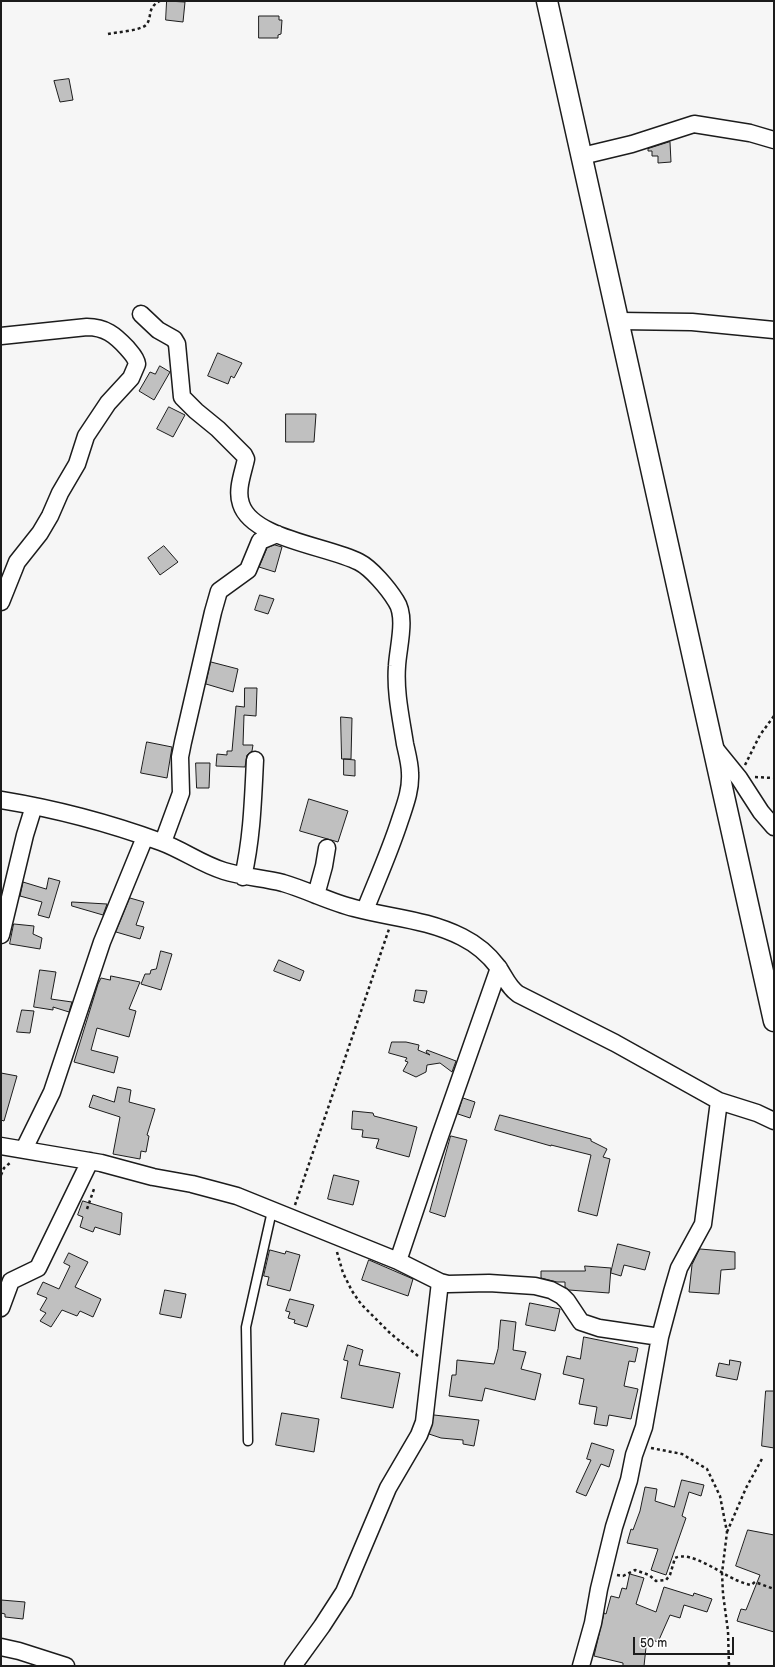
<!DOCTYPE html>
<html>
<head>
<meta charset="utf-8">
<style>
  body { margin:0 }
  #map { position:relative; width:775px; height:1667px; overflow:hidden; background:#f6f6f6; font-family:"Balsamiq Sans",sans-serif }
  canvas { display:block }
  .frame { position:absolute; inset:0; border:2px solid #1c1c1c; pointer-events:none }
  .scale { position:absolute; left:633px; top:1637px; width:101px; height:18px; box-sizing:border-box; border:2px solid #1c1c1c; border-top:0; padding-left:5px; font-size:12px; line-height:14px; white-space:nowrap; color:#1c1c1c; -webkit-text-stroke:3px #fff; paint-order:stroke }
</style>
</head>
<body>
<div id="map">
<canvas width="775" height="1667"></canvas>
<div class="frame"></div>
<div class="scale">50 m</div>
</div>
<script>
const context = document.querySelector('canvas').getContext('2d');
context.lineJoin = 'round';
function fillPath(path, color) {
  context.fillStyle = color;
  context.fill(path, 'evenodd');
}
function strokePath(path, color, width, dash) {
  context.strokeStyle = color;
  context.lineWidth = width;
  context.lineCap = dash ? 'butt' : 'round';
  context.setLineDash(dash || []);
  context.stroke(path);
}
const building = new Path2D(`
  M167,1L185,2L183,22L166,20Z
  M259,16H279V20H282L281,34L278,35V38H259Z
  M69,79L73,100L60,102L54,81Z
  M670,142L671,162L658,163V156H652V151H648V149Z
  M218,353L242,363L234,378L231,376L228,384L208,376Z
  M160,366L170,372L154,400L139,391L150,372L155,374Z
  M169,407L185,415L173,437L157,429Z
  M286,414H316L314,442H286Z
  M275,545L282,547L275,572L259,567L267,548Z
  M164,546L178,562L160,575L148,558Z
  M260,595L274,599L268,614L255,610Z
  M211,662L238,669L233,692L206,684Z
  M245,688H257L256,716L244,715L243,745H253L252,751L247,755L245,767L216,766L217,754L227,755V751H232L236,706L244,707Z
  M341,717L352,718L351,759H342Z
  M147,742L172,747L167,778L141,773Z
  M344,759L355,760V776L344,775Z
  M196,763H210L209,788H197Z
  M309,799L348,811L338,842L300,831Z
  M49,878L60,881L49,918L38,915L42,902L20,896L23,882L46,889Z
  M130,898L144,902L136,925L144,927L140,939L116,932Z
  M72,902L107,904L103,915L72,906Z
  M14,924L34,926L33,934L42,938L40,949L10,944Z
  M161,951L172,954L161,990L141,984L145,974H150L151,970L156,969Z
  M279,960L304,971L300,981L274,971Z
  M40,970L56,972L51,999L72,1002L69,1012L53,1007V1010L34,1007Z
  M111,976L140,982L129,1009L136,1011L129,1037L97,1028L91,1050L118,1057L114,1073L74,1062L98,984L101,978L110,980Z
  M416,990L427,991L424,1003L414,1001Z
  M22,1010L34,1011L30,1033L17,1032Z
  M392,1042H406L419,1045L418,1050L430,1055L426,1052L427,1050L456,1061L452,1072L440,1063L427,1065L426,1072L416,1077L403,1071L408,1062L405,1061L407,1058L389,1053Z
  M1,1073L17,1076L4,1121L1,1120Z
  M118,1087L131,1090L129,1102L155,1109L147,1135L149,1136L146,1152L141,1151L140,1159L113,1154L120,1117L89,1107L93,1095L114,1102Z
  M463,1098L475,1102L470,1118L458,1114Z
  M353,1111L373,1113L374,1116L417,1127L409,1157L376,1148L379,1139L362,1137L363,1130L352,1129Z
  M500,1115L591,1139V1141L607,1149L603,1157L610,1159L597,1216L578,1211L591,1155L551,1145V1146L495,1130Z
  M451,1136L467,1140L445,1217L430,1212Z
  M334,1175L359,1181L353,1205L328,1199Z
  M83,1201L122,1213L120,1235L95,1227L93,1232L80,1227L83,1217L78,1215Z
  M618,1244L650,1252L645,1270L624,1265L621,1276L611,1273Z
  M700,1249L735,1252V1269L721,1270L719,1294L689,1292L692,1265Z
  M270,1250L285,1254L286,1251L300,1255L290,1291L267,1285L269,1277L264,1276Z
  M69,1253L88,1262L75,1287L101,1299L93,1317L80,1311L77,1316L62,1310L51,1327L40,1321L46,1313L40,1310L47,1298L37,1294L43,1282L59,1289L70,1266L64,1263Z
  M369,1260L413,1279L408,1296L362,1280Z
  M585,1266L611,1268L609,1293L569,1290L565,1287V1282H557L541,1278V1271H585Z
  M165,1290L186,1294L181,1318L160,1314Z
  M290,1299L314,1305L307,1327L294,1323L295,1320L288,1318L290,1312L286,1311Z
  M530,1303L560,1309L555,1331L526,1325Z
  M501,1320L516,1322L513,1350L526,1352L521,1369L541,1374L535,1400L485,1388L482,1401L449,1396L452,1375H456L457,1360L494,1364L498,1349Z
  M584,1337L638,1348L635,1362L629,1361L624,1386L638,1389L631,1419L609,1415L607,1426L594,1424L597,1407L579,1404L584,1379L563,1374L567,1356L580,1359Z
  M348,1345L363,1350L359,1365L400,1373L393,1408L341,1398L348,1361L344,1360Z
  M730,1360L741,1362L737,1380L716,1376L719,1363L729,1365Z
  M766,1391H774V1448L762,1446Z
  M282,1413L319,1419L314,1452L276,1445Z
  M434,1415L479,1420L474,1446L463,1444V1440L441,1438L429,1434Z
  M592,1443L614,1450L609,1467L601,1464L586,1496L576,1492L591,1460L587,1459Z
  M682,1480L704,1485L701,1496L689,1492L682,1516L686,1518L666,1575L651,1570L658,1549L627,1543L631,1529L633,1530L640,1511L645,1487L657,1489L655,1501L674,1507Z
  M748,1530L774,1535V1632L737,1621L741,1609L746,1610L760,1575L736,1566Z
  M630,1574L644,1578L636,1604L656,1612L664,1587L693,1596L694,1593L712,1599L707,1612L684,1605L680,1618L670,1615L658,1642L647,1638L644,1666H623V1663L594,1656L604,1613L606,1614L611,1596L619,1598L622,1588L626,1589Z
  M1,1600L25,1602L23,1619L5,1617V1614L1,1613Z`);
fillPath(building, '#c0c0c0');
strokePath(building, '#1c1c1c', 1);
const service = new Path2D(`
  M248,1441L246,1327L272,1211`);
const minor = new Path2D(`
  M582,156L632,144L694,124L750,133L774,140
  M141,314L158,330L174,339L177,344L182,397L196,411L218,429L244,455L246,459C243,473 236,490 241,504C252,539 328,546 359,562C371,568 388,588 396,601C407,617 398,647 397,666C395,692 401,718 405,744C407,753 410,764 410,773C411,790 405,805 400,820C390,851 377,880 365,910
  M619,321L692,322L774,330
  M1,336L87,327C105,327 115,335 127,348C131,353 136,357 137,364L131,378L108,403L86,436L77,464L60,493L50,516L40,533L17,562L1,602
  M713,746L739,778L761,812L774,827
  M1,800C56,809 109,823 161,842C183,850 201,864 224,871C243,877 264,878 283,883C307,890 330,902 354,908C391,918 426,919 462,937C476,944 489,955 498,967C505,977 508,987 518,994L615,1043L719,1101L757,1113L774,1121
  M163,842L181,793L180,757L183,742L213,612L219,591L248,570L260,541L277,534
  M243,877C252,838 253,800 255,760
  M316,895L324,866L327,848
  M1,935L25,835L34,806
  M1,1146L101,1163L153,1177L192,1184L237,1196L398,1261L440,1282L448,1284L489,1283L535,1286L551,1290L562,1296L567,1301L581,1322L599,1328L660,1337
  M24,1149L52,1092L102,942L145,837
  M398,1261L440,1136L499,968
  M1,1308L11,1281L38,1268L90,1161
  M1,1647L19,1651L66,1666
  M293,1666L322,1626L344,1592L388,1488L419,1435L424,1422L440,1282
  M581,1666L593,1623L599,1589L614,1527L629,1480L634,1455L644,1427L660,1337L672,1292L679,1268L703,1224L719,1101`);
const tertiary = new Path2D(`
  M547,1L774,1021`);
strokePath(service, '#1c1c1c', 11);
strokePath(minor, '#1c1c1c', 19);
strokePath(tertiary, '#1c1c1c', 23);
strokePath(new Path2D(`
  M108,34C117,32 139,31 146,25C153,17 146,8 160,1
  M745,765L760,735L774,716
  M755,777L774,778
  M1,1175L4,1168L11,1162
  M295,1205L389,929
  M87,1209L94,1189
  M337,1252L343,1273L352,1291L361,1304L390,1333L418,1356
  M651,1448L682,1454L707,1469L720,1496L727,1532L722,1573L723,1594L728,1631L729,1666
  M727,1532L746,1488L763,1457
  M617,1575L623,1576L635,1570L649,1575L656,1581L666,1580L670,1575L675,1558C690,1550 722,1574 736,1580C741,1582 746,1584 751,1585L755,1582L774,1589`), '#1c1c1c', 2.5, [3, 3]);
strokePath(service, '#fff', 8);
strokePath(minor, '#fff', 16);
strokePath(tertiary, '#fff', 20);
</script>
</body>
</html>
